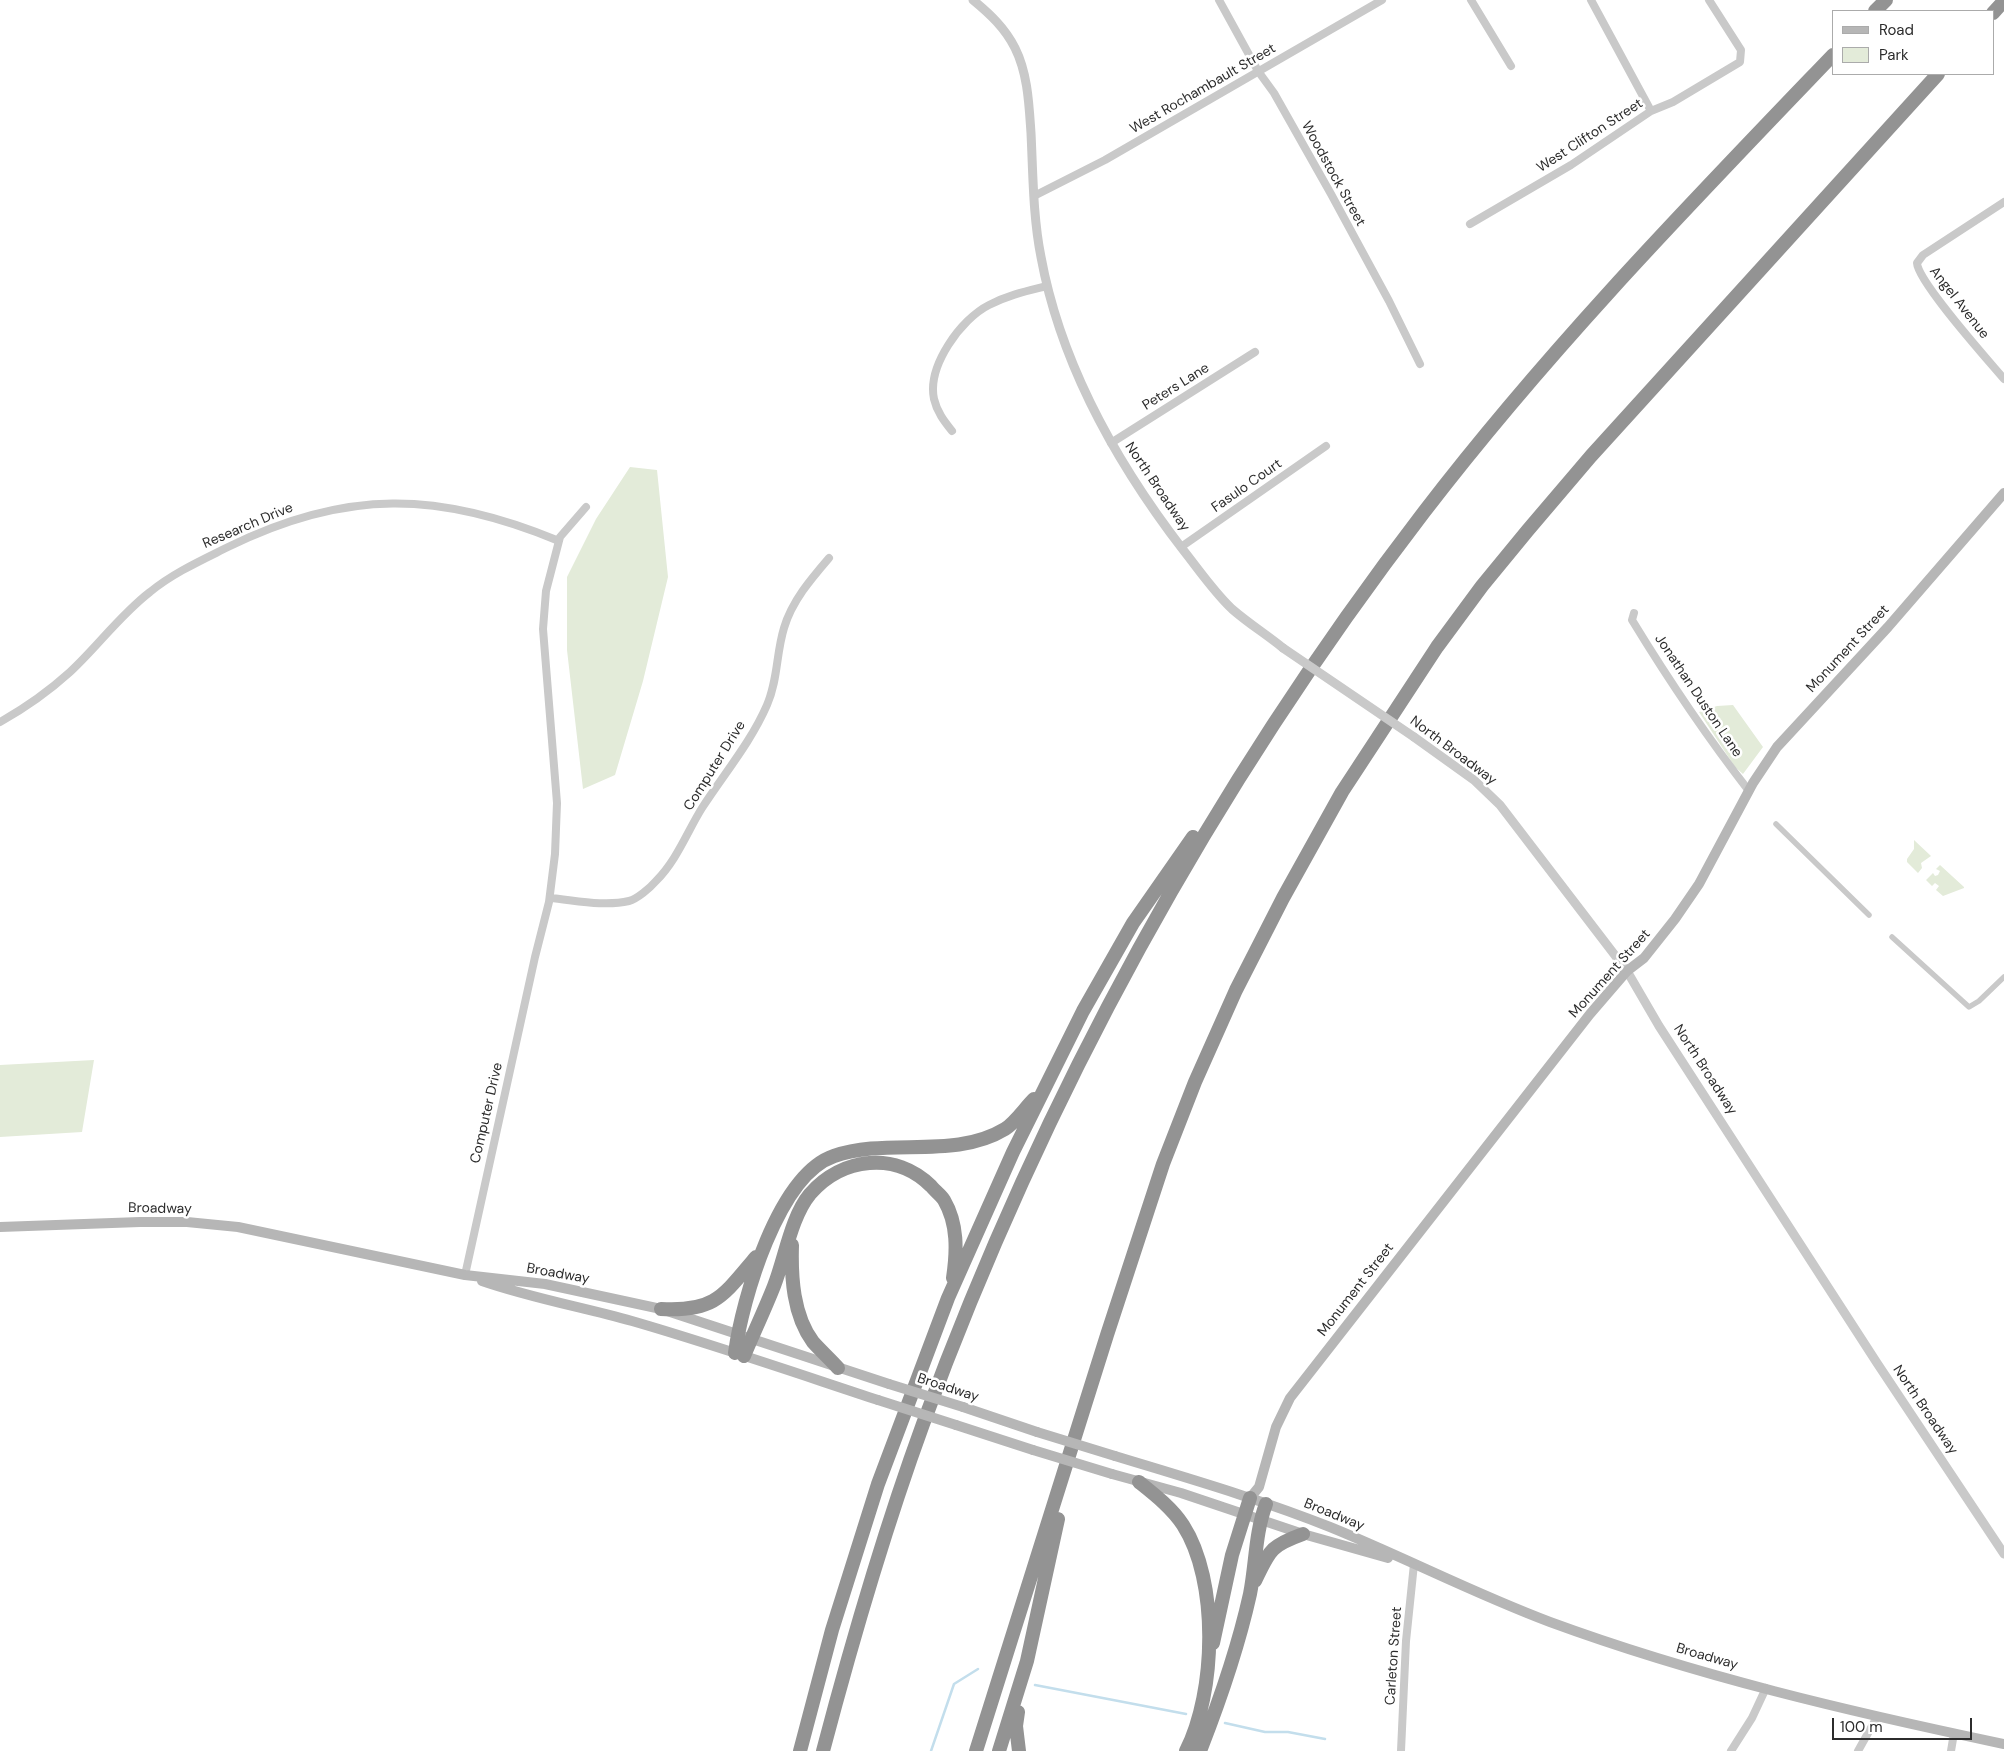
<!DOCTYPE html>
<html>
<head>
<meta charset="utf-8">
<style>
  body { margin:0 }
  #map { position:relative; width:2004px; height:1751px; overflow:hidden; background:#fff; font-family:"DM Sans",sans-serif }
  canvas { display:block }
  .legend { position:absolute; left:1832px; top:10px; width:162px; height:65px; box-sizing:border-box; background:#fff; border:1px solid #ababab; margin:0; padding:6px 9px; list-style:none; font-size:15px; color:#2c2c2c }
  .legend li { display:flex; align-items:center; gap:10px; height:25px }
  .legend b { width:25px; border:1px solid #ababab }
  .scale { position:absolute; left:1832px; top:1718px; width:140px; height:22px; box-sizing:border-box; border:2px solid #2c2c2c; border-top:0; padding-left:6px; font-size:15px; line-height:18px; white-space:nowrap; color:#2c2c2c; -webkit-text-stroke:4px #fff; paint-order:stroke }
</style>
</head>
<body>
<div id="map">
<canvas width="2004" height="1751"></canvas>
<ul class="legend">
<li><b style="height:6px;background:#b6b6b6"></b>Road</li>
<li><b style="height:14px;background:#e3ebd9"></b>Park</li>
</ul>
<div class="scale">100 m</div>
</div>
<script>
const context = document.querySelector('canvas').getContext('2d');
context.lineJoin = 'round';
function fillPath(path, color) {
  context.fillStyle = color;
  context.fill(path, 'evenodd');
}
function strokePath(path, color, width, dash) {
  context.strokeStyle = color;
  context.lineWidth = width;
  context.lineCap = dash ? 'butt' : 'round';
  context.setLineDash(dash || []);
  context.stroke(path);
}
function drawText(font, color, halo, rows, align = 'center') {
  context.font = font + ' "DM Sans",sans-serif';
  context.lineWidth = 5;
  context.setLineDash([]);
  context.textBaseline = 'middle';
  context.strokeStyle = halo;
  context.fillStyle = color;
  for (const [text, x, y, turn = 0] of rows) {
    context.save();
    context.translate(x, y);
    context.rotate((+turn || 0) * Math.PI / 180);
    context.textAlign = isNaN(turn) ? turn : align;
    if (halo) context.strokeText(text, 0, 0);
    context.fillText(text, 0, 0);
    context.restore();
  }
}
fillPath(new Path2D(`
  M630,467L657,470L668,577L643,681L615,775L583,789L567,650V577L596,519Z
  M1733,705L1763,747L1743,774L1735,767L1699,712L1717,706Z
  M1914,840L1931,856L1921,863L1922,868L1918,873L1907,862V859L1914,849Z
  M1940,865L1964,887V888L1943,896L1936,890L1939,886L1935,883L1932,886L1926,880L1933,873L1935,876L1938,875L1940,871L1936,869Z
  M94,1060L82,1132L0,1137V1065Z`), '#e3ebd9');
strokePath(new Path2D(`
  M1035,1685L1186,1714
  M1225,1723L1265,1732H1288L1325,1739
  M931,1751L954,1684L978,1669`), '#c3deec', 2.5);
strokePath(new Path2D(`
  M1776,824L1869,915
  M1892,937L1969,1007L1979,1001L2004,977`), '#c9c9c9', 5.5);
strokePath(new Path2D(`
  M1219,0L1258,71L1274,93L1331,194L1389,301L1420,364
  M1471,0L1511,66
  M1591,0L1651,111
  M1034,196L1105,160L1382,0
  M2004,202L1923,255L1917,263C1918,282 1988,360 2004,379
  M1470,224L1571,165L1651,111L1673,102L1740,62L1741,50L1709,0
  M952,431C944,421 937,412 934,399C927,366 961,319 989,305C1008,295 1027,291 1047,286
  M1111,443L1255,352
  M1181,547L1326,446
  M1634,613L1632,620C1668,679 1707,737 1749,791
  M0,722C25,708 49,691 70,672C98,646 120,615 150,592C173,573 202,560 228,547C346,489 439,491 559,541
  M550,898C574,900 604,907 629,901C637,899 650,888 656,881C677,860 687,832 702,808C724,774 751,742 767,705C778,680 776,654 784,628C792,601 811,579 829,558
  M465,1275L535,957L549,902L555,854L557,803L543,629L546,591L560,537L586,507
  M1401,1751L1406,1641L1414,1564
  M1731,1751L1752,1718L1766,1688
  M1858,1751L1877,1717
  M1951,1751L1954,1733`), '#c9c9c9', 8);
strokePath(new Path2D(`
  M973,0C990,14 1005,28 1015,48C1028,74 1029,105 1031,133C1033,174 1033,217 1041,257C1061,366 1117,464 1184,551C1199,570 1214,592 1232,609C1248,623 1267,635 1283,648
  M1414,737L1474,780L1500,805L1627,971L1659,1026L1877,1363L2004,1554`), '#c9c9c9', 9);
strokePath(new Path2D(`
  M0,1227L140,1222H187L238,1227L465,1275L545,1284L661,1309L889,1384
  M482,1281C531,1298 582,1307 632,1321C715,1345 796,1373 878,1400
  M963,1407L1037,1432
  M956,1425L1033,1450
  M1115,1456C1187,1478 1260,1499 1330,1527C1404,1557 1475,1594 1550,1622C1697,1676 1851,1712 2004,1744
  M1112,1474L1181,1493L1303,1534L1388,1558
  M1250,1498L1259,1487L1276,1427L1290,1398L1590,1014L1627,971L1644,958L1675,919L1699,884L1753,783L1777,747L1888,627L2004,493`), '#b6b6b6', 10);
strokePath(new Path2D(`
  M1875,11L1886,0
  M1993,13L2004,1
  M792,1245C791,1277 793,1315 813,1342C821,1351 830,1359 838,1368
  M661,1309C715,1312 723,1296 756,1257
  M735,1353C742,1300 778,1175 834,1156C888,1137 954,1160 1005,1129C1015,1123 1025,1108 1034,1099
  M744,1356C754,1332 765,1309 774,1286C785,1258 791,1217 810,1194C842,1157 896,1151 931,1186C935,1191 941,1195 944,1200C958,1224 957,1251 953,1278
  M1139,1482C1154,1494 1172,1508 1183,1525C1219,1581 1216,1692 1186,1751
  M1255,1581C1270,1550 1270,1546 1303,1534
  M1213,1643L1232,1555L1250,1498
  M1018,1712L1016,1726L1019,1751
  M800,1751L832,1630L878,1484L948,1298L1013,1152L1083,1011L1133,923L1193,837
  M823,1751C852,1641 884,1531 923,1424C1043,1097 1212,788 1424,512C1549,349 1691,203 1833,55
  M976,1751L1107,1335L1163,1164L1195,1082L1236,990L1283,898L1342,792L1437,647L1482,586L1528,530L1591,456L1938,74
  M999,1751L1027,1661L1058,1519
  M1200,1751C1220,1700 1238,1648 1250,1594C1256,1564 1255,1533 1266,1504`), '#939393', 14);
strokePath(new Path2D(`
  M1283,648L1414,737`), '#c9c9c9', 9);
strokePath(new Path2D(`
  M889,1384L963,1407
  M878,1400L956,1425
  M1037,1432L1115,1456
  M1033,1450L1112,1474`), '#b6b6b6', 10);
drawText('14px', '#2c2c2c', '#fff', [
  ["West Rochambault Street",1203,89,-30],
  ["West Clifton Street",1590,136,-33],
  ["Woodstock Street",1333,174,61],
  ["Angel Avenue",1959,303,52],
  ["Peters Lane",1176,387,-32],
  ["Fasulo Court",1247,486,-35],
  ["North Broadway",1157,487,56],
  ["Research Drive",248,526,-23],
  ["Monument Street",1848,649,-47],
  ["Jonathan Duston Lane",1698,696,56],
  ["North Broadway",1453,751,37],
  ["Computer Drive",715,766,-58],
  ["Monument Street",1610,974,-48],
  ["North Broadway",1705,1070,57],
  ["Computer Drive",487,1113,-77],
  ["Broadway",160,1209,1],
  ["Broadway",558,1274,10],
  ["Monument Street",1356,1290,-52],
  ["Broadway",948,1388,18],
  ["North Broadway",1925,1410,56],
  ["Broadway",1334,1515,22],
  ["Carleton Street",1394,1656,-86],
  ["Broadway",1707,1657,16]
]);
</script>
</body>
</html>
